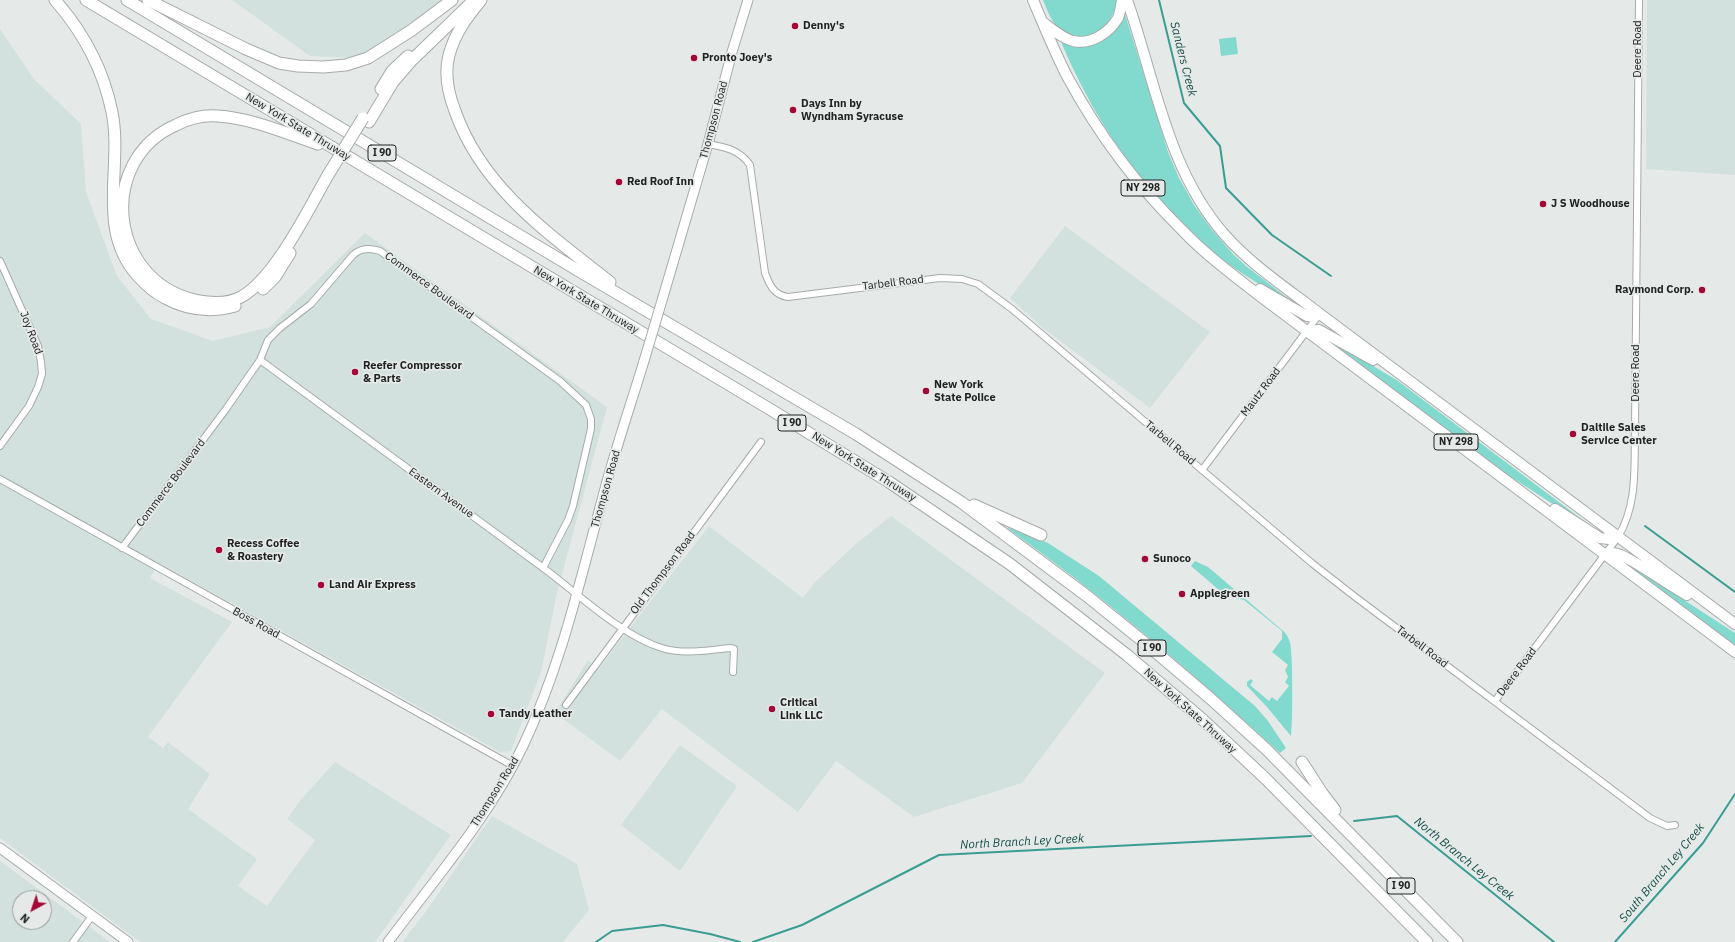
<!DOCTYPE html>
<html>
<head>
<meta charset="utf-8">
<style>
  body { margin:0 }
  #map { position:relative; width:1735px; height:942px; overflow:hidden; background:#e5eae9; font-family:"IBM Plex Sans",sans-serif }
  canvas { display:block }
  .north { position:absolute; left:12px; top:890px; width:40px; height:40px; box-sizing:border-box; background:#e5eae9; border:1px solid #979a99; border-radius:50%; rotate:220deg; font-size:11px; font-weight:700; line-height:16px; text-align:center; color:#212322 }
  .north::after { content:''; display:block; margin:auto; width:14px; height:18px; background:#a40736; clip-path:polygon(50% 0,100% 100%,50% 72%,0 100%) }
</style>
</head>
<body>
<div id="map">
<canvas width="1735" height="942"></canvas>
<div class="north">N</div>
</div>
<script>
const context = document.querySelector('canvas').getContext('2d');
context.lineJoin = 'round';
function fillPath(path, color) {
  context.fillStyle = color;
  context.fill(path, 'evenodd');
}
function strokePath(path, color, width, dash) {
  context.strokeStyle = color;
  context.lineWidth = width;
  context.lineCap = dash ? 'butt' : 'round';
  context.setLineDash(dash || []);
  context.stroke(path);
}
function drawText(font, color, halo, rows, align = 'center') {
  context.font = font + ' "IBM Plex Sans",sans-serif';
  context.lineWidth = 3.5;
  context.setLineDash([]);
  context.textBaseline = 'middle';
  context.strokeStyle = halo;
  context.fillStyle = color;
  for (const [text, x, y, turn = 0] of rows) {
    context.save();
    context.translate(x, y);
    context.rotate((+turn || 0) * Math.PI / 180);
    context.textAlign = isNaN(turn) ? turn : align;
    if (halo) context.strokeText(text, 0, 0);
    context.fillText(text, 0, 0);
    context.restore();
  }
}
fillPath(new Path2D(`
  M232,0H443L427,17L356,58L310,56Z
  M1647,0H1735V175L1646,169Z
  M0,29L34,79L81,124L86,192L117,276L151,319L213,341L270,327L365,233L607,407L556,597L541,672L511,751L500,752L159,563L150,578L232,622L148,737L163,748L168,742L210,774L188,809L257,859L238,886L267,906L315,840L287,819L300,801L335,762L451,835L375,942H140L0,838Z
  M1065,226L1210,332L1150,408L1044,329L1010,298Z
  M891,516L1105,673L1022,783L914,817L836,761L798,812L662,709L620,761L555,713L588,660L598,669L709,526L803,598L815,582L857,543Z
  M680,745L737,786L680,871L621,825Z
  M492,816L577,864L589,910L563,942H402L427,910Z
  M0,861L75,916L110,942H0ZM20,898H44V922H20Z`), '#d2e1de');
fillPath(new Path2D(`
  M1043,0H1116V2C1112,32 1082,50 1058,27C1050,20 1047,9 1043,0Z
  M1124,11L1168,152L1179,178L1194,205L1212,230L1233,254L1246,266L1303,310L1302,311C1274,293 1246,277 1220,258C1209,249 1199,238 1189,229C1130,173 1093,116 1061,42C1092,54 1112,40 1124,11Z
  M1236,37L1238,54L1221,56L1219,39Z
  M1324,336L1398,381L1600,533L1599,534L1502,471L1324,337Z
  M1007,528L1020,530L1048,543L1099,576L1255,706L1268,721L1286,748L1280,753C1193,673 1103,596 1007,528Z
  M1622,560L1735,633V646L1622,562Z
  M1195,561L1208,567L1282,630C1286,633 1289,638 1290,643C1293,653 1293,727 1291,736L1267,707L1247,686V682L1251,679L1253,681L1250,685L1269,701L1272,697L1277,701L1289,686L1285,682L1288,677L1285,670L1288,665L1272,652L1282,639V631L1244,600L1226,596L1191,566Z`), '#82d9cd');
strokePath(new Path2D(`
  M1159,0L1184,103L1220,146L1226,188L1272,235L1331,276
  M1645,526L1735,592
  M1354,821L1397,816L1554,942
  M596,942L612,931L663,925L710,934L740,942
  M753,942L802,925L939,855L1311,836
  M1615,942L1703,843L1735,794`), '#3b9d91', 2);
const street = new Path2D(`
  M708,144C725,147 740,150 750,165L765,273C770,286 774,295 788,297L940,278L962,279L978,284L1012,309L1313,564L1354,596L1650,818L1667,826L1675,825
  M0,261L38,346L41,362L42,374L38,387L29,406L0,446
  M260,360C354,429 448,498 542,567C576,592 622,636 662,648C684,655 708,650 730,648L734,649L733,672
  M1202,470L1318,316
  M0,479L513,766
  M122,548L226,409L260,360L268,340L280,328L311,304L353,255C361,248 369,248 380,251L560,381L586,405L591,419V429L573,506L568,520L543,568
  M1495,701L1618,537C1638,504 1634,465 1635,428L1639,0
  M566,705L761,442
  M73,942L92,916`);
const secondary = new Path2D(`
  M663,297L708,144L732,52L748,0
  M0,848L128,942
  M388,942C435,879 489,817 523,746C561,666 579,584 602,500C614,453 630,407 644,361`);
const primary = new Path2D(`
  M1033,0C1044,26 1055,53 1068,78C1099,135 1137,186 1183,231C1206,255 1233,275 1260,296L1735,652
  M1127,0C1155,79 1167,169 1224,234C1251,265 1288,289 1320,314L1735,624
  M1044,23C1053,30 1062,38 1073,41C1091,45 1109,33 1118,18C1120,13 1121,6 1122,0
  M1260,289L1307,316L1314,317L1320,314
  M1307,331L1319,330L1373,360
  M1555,509L1600,538L1609,539L1618,537
  M1605,554C1611,552 1617,553 1623,556C1645,567 1665,583 1687,595`);
const highway = new Path2D(`
  M55,0C84,33 103,68 112,112C123,166 96,229 137,275C145,284 153,292 165,298C187,310 210,313 235,306
  M86,0L768,408L889,482L1010,564L1127,655L1203,720L1266,779L1427,942
  M127,0L579,271L856,434L961,502L1087,596L1145,643L1211,699L1266,749L1457,942
  M148,0L246,49L279,63L298,66L323,67L346,65L368,58L412,30L452,0
  M481,0C467,17 455,33 449,55C444,74 448,93 455,111C482,188 549,234 610,282
  M381,89L392,71L408,56
  M369,122L393,82L412,60L470,4
  M318,144C285,133 252,118 217,116C203,115 188,119 176,125C97,160 109,277 191,299C207,303 226,305 241,297C275,278 308,210 328,175
  M263,289L275,277L290,253
  M974,505L1041,535
  M1302,762L1322,793L1335,810`);
strokePath(street, '#a6abaa', 8);
strokePath(secondary, '#a6abaa', 11);
strokePath(primary, '#a6abaa', 12);
strokePath(highway, '#a6abaa', 13);
strokePath(street, '#fff', 6);
strokePath(secondary, '#fff', 9);
strokePath(primary, '#fff', 10);
strokePath(highway, '#fff', 11);
const secondaryBridge = new Path2D(`
  M644,361L663,297`);
const highwayBridge = new Path2D(`
  M328,175L363,118`);
strokePath(secondaryBridge, '#a6abaa', 11, []);
strokePath(highwayBridge, '#a6abaa', 13, []);
strokePath(secondaryBridge, '#fff', 9);
strokePath(highwayBridge, '#fff', 11);
for (const [x, y, r, color] of [
  [795,26,4,"#a40736"],
  [694,58,4,"#a40736"],
  [793,110,4,"#a40736"],
  [619,182,4,"#a40736"],
  [1543,204,4,"#a40736"],
  [1702,290,4,"#a40736"],
  [355,372,4,"#a40736"],
  [926,391,4,"#a40736"],
  [1573,434,4,"#a40736"],
  [219,550,4,"#a40736"],
  [1145,559,4,"#a40736"],
  [321,585,4,"#a40736"],
  [1182,594,4,"#a40736"],
  [772,709,4,"#a40736"],
  [491,714,4,"#a40736"]
]) {
  const dot = new Path2D();
  dot.arc(x, y, r, 0, 2 * Math.PI);
  context.fillStyle = color;
  context.fill(dot);
  strokePath(dot, '#e5eae9', 1.5);
}
for (const [x, y, w] of [
  [382,153,28],
  [1143,188,44],
  [792,423,28],
  [1456,442,44],
  [1152,648,28],
  [1401,886,28]
]) {
  const box = new Path2D();
  box.roundRect(x - w / 2, y - 8, w, 16, 3);
  context.fillStyle = '#e5eae9';
  context.fill(box);
  strokePath(box, '#212322', 1);
}
drawText('bold 10px', '#212322', null, [
  ["I 90",382,153],
  ["NY 298",1143,188],
  ["I 90",792,423],
  ["NY 298",1456,442],
  ["I 90",1152,648],
  ["I 90",1401,886]
]);
drawText('bold 11px', '#212322', '#e5eae9', [
  ["Denny's",803,26],
  ["Pronto Joey's",702,58],
  ["Days Inn by",801,104],
  ["Wyndham Syracuse",801,117],
  ["Red Roof Inn",627,182],
  ["J S Woodhouse",1551,204],
  ["Raymond Corp.",1694,290,"right"],
  ["Reefer Compressor",363,366],
  ["& Parts",363,379],
  ["New York",934,385],
  ["State Police",934,398],
  ["Daltile Sales",1581,428],
  ["Service Center",1581,441],
  ["Recess Coffee",227,544],
  ["& Roastery",227,557],
  ["Sunoco",1153,559],
  ["Land Air Express",329,585],
  ["Applegreen",1190,594],
  ["Critical",780,703],
  ["Link LLC",780,716],
  ["Tandy Leather",499,714]
], 'left');
drawText('11px', '#212322', '#e5eae9', [
  ["Deere Road",1638,49,-90],
  ["Thompson Road",714,120,-75],
  ["New York State Thruway",298,127,31],
  ["Tarbell Road",893,283,-7],
  ["Commerce Boulevard",429,286,36],
  ["New York State Thruway",586,300,31],
  ["Joy Road",31,333,69],
  ["Deere Road",1636,373,-90],
  ["Mautz Road",1261,392,-53],
  ["Tarbell Road",1170,443,40],
  ["New York State Thruway",864,467,32],
  ["Commerce Boulevard",171,483,-53],
  ["Thompson Road",606,489,-74],
  ["Eastern Avenue",441,493,36],
  ["Old Thompson Road",663,573,-53],
  ["Boss Road",256,623,29],
  ["Tarbell Road",1422,647,37],
  ["Deere Road",1517,672,-53],
  ["New York State Thruway",1190,711,42],
  ["Thompson Road",495,792,-58]
]);
drawText('italic 12px', '#164e47', '#e5eae9', [
  ["Sanders Creek",1183,59,76],
  ["North Branch Ley Creek",1022,842,-3],
  ["North Branch Ley Creek",1464,859,39],
  ["South Branch Ley Creek",1662,873,-50]
]);
</script>
</body>
</html>
